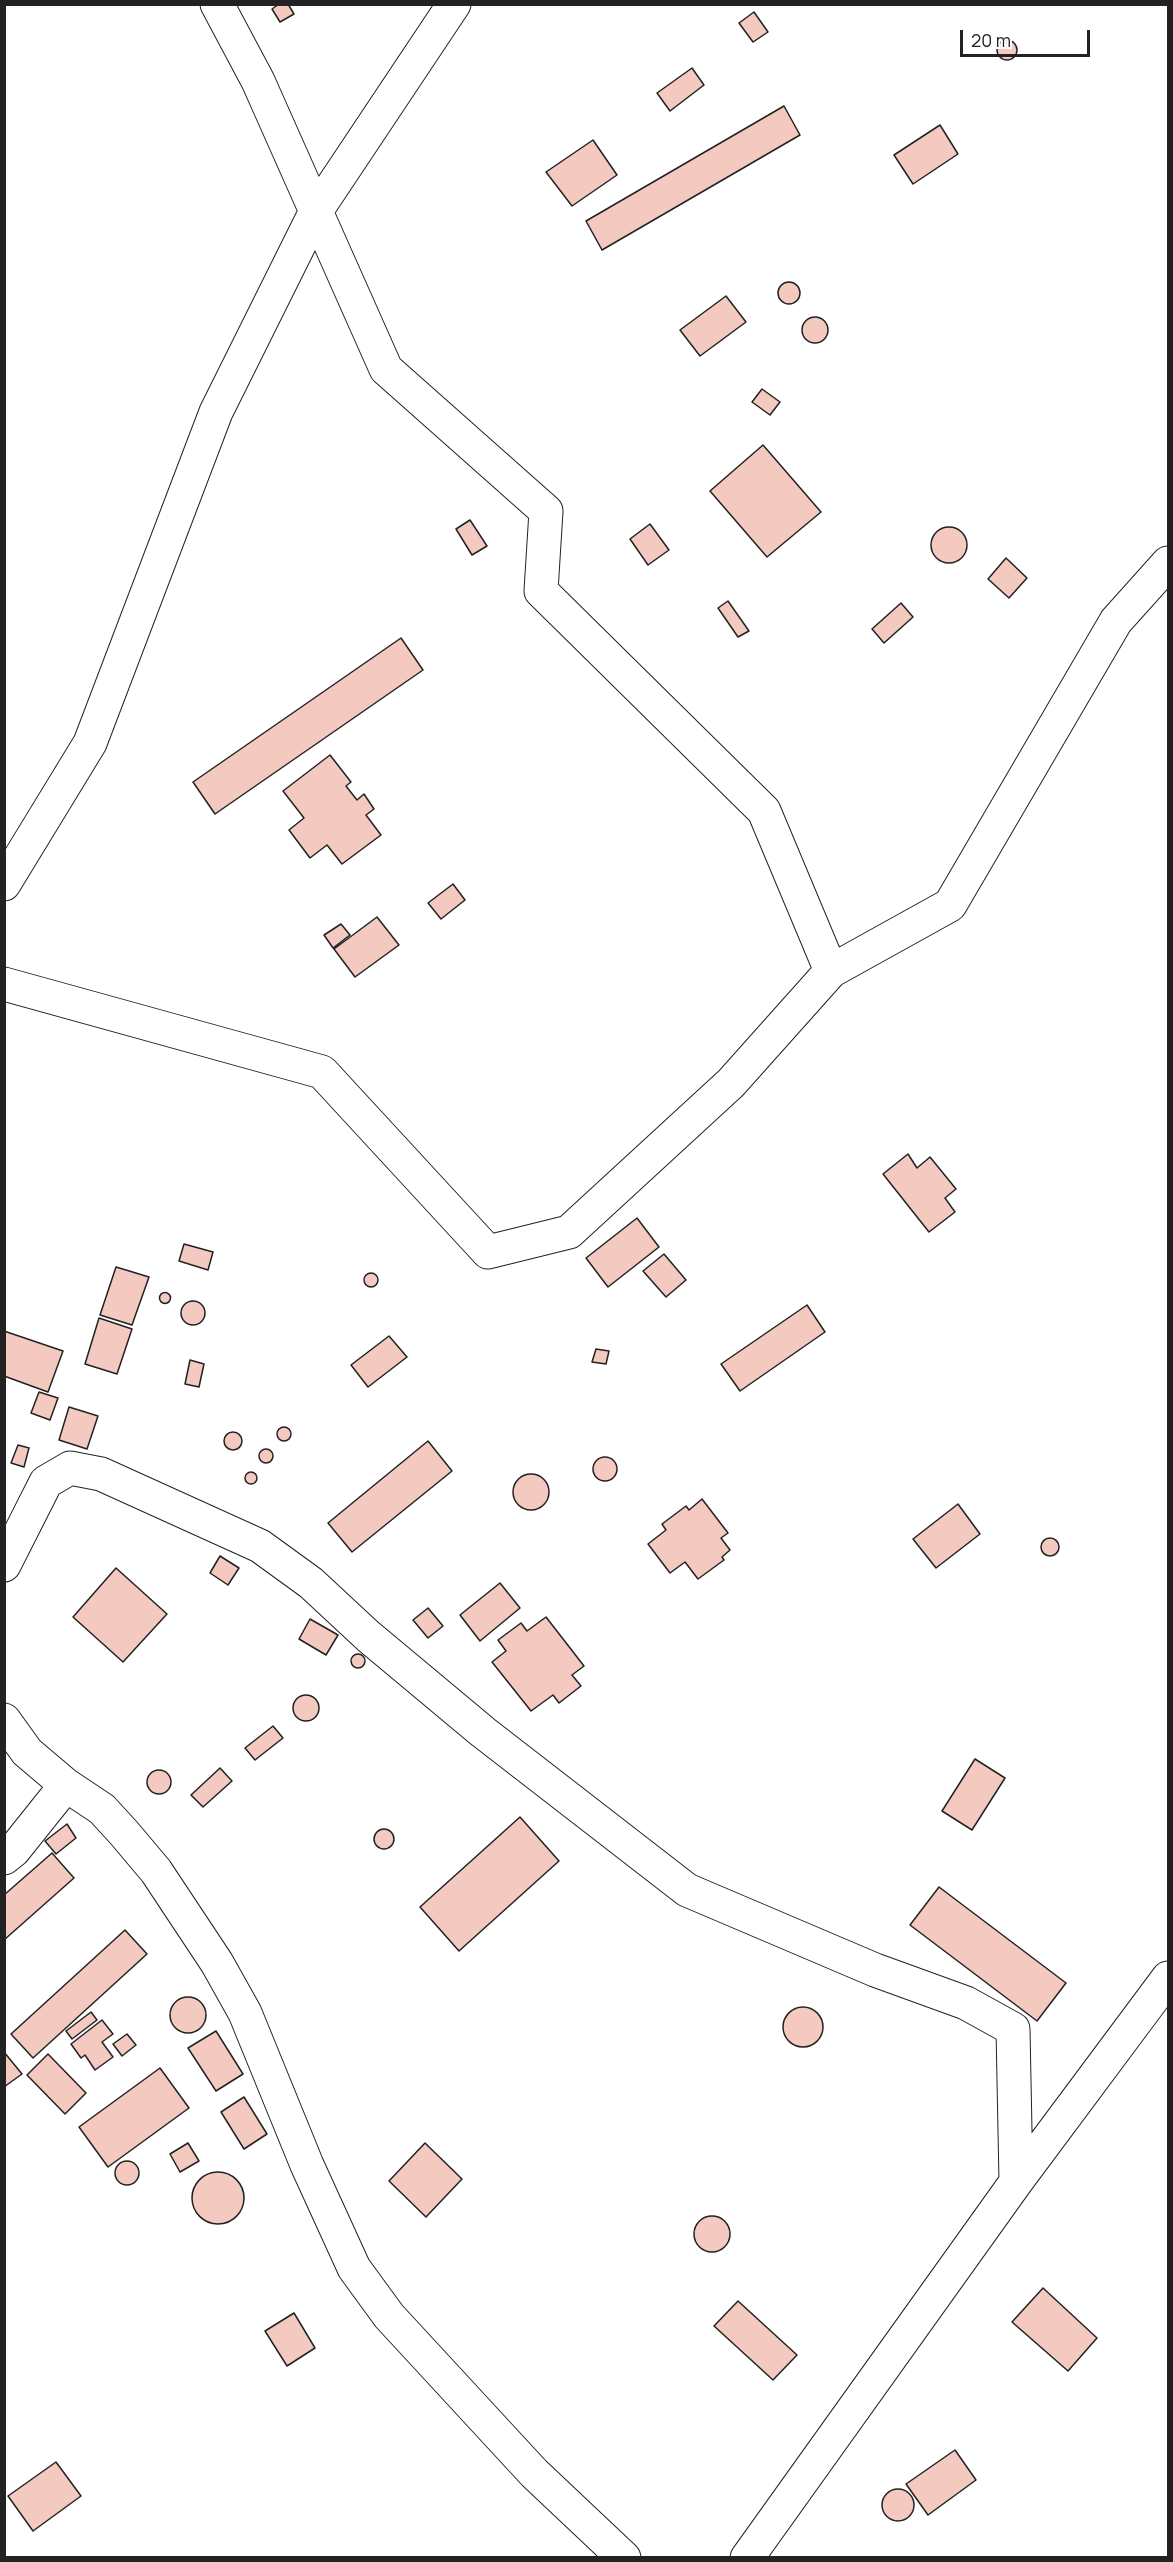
<!DOCTYPE html>
<html>
<head>
<meta charset="utf-8">
<style>
  body { margin:0 }
  #map { position:relative; width:1173px; height:2562px; overflow:hidden; background:#fff; font-family:Manrope,sans-serif }
  canvas { display:block }
  .frame { position:absolute; inset:0; border:6px solid #222; pointer-events:none }
  .scale { position:absolute; left:960px; top:30px; width:130px; height:27px; box-sizing:border-box; border:3px solid #222; border-top:0; padding-left:8px; font-size:18px; line-height:21px; white-space:nowrap; color:#222; -webkit-text-stroke:4px #fff; paint-order:stroke }
</style>
</head>
<body>
<div id="map">
<canvas width="1173" height="2562"></canvas>
<div class="frame"></div>
<div class="scale">20 m</div>
</div>
<script>
const context = document.querySelector('canvas').getContext('2d');
context.lineJoin = 'round';
function fillPath(path, color) {
  context.fillStyle = color;
  context.fill(path, 'evenodd');
}
function strokePath(path, color, width, dash) {
  context.strokeStyle = color;
  context.lineWidth = width;
  context.lineCap = dash ? 'butt' : 'round';
  context.setLineDash(dash || []);
  context.stroke(path);
}
const building = new Path2D(`
  M279,4H288L294,14L280,22L272,9Z
  M754,12L768,32L753,42L739,23Z
  M997 50a10 10 0 1 1 20 0a10 10 0 1 1-20 0Z
  M692,68L704,85L670,111L657,93Z
  M784,106L800,135L602,250L586,221Z
  M940,125L958,154L913,184L894,155Z
  M593,140L617,175L572,206L546,172Z
  M778 293a11 11 0 1 1 22 0a11 11 0 1 1-22 0Z
  M726,296L746,322L700,356L680,330Z
  M802 330a13 13 0 1 1 26 0a13 13 0 1 1-26 0Z
  M762,389L780,402L770,415L752,402Z
  M763,445L821,512L767,557L710,491Z
  M470,520L487,546L472,555L456,529Z
  M650,524L669,550L648,565L630,539Z
  M931 545a18 18 0 1 1 36 0a18 18 0 1 1-36 0Z
  M1006,558L1027,578L1009,598L988,579Z
  M728,601L749,631L738,637L718,608Z
  M901,603L913,617L884,643L872,629Z
  M401,638L423,670L215,814L193,782Z
  M330,755L351,782L346,786L357,800L364,794L374,809L366,815L381,835L342,864L327,845L310,858L289,830L304,818L283,791Z
  M453,884L465,900L441,919L428,903Z
  M377,917L399,945L355,977L334,949Z
  M341,924L350,935L333,948L324,935Z
  M908,1154L917,1168L930,1157L956,1189L945,1198L955,1212L929,1232L883,1174Z
  M637,1218L659,1247L608,1287L586,1258Z
  M184,1244L213,1252L208,1270L179,1261Z
  M664,1254L686,1280L666,1297L643,1271Z
  M116,1267L149,1277L132,1325L100,1315Z
  M364 1280a7 7 0 1 1 14 0a7 7 0 1 1-14 0Z
  M159.5 1298a5.5 5.5 0 1 1 11 0a5.5 5.5 0 1 1-11 0Z
  M181 1313a12 12 0 1 1 24 0a12 12 0 1 1-24 0Z
  M807,1305L825,1332L740,1391L721,1364Z
  M99,1318L132,1329L117,1374L85,1364Z
  M4,1331L63,1351L48,1392L4,1376Z
  M389,1336L407,1357L368,1387L351,1365Z
  M596,1349L609,1351L606,1364L592,1362Z
  M190,1360L204,1364L199,1387L185,1384Z
  M39,1392L58,1398L50,1420L31,1413Z
  M69,1407L98,1416L87,1449L59,1440Z
  M277 1434a7 7 0 1 1 14 0a7 7 0 1 1-14 0Z
  M224 1441a9 9 0 1 1 18 0a9 9 0 1 1-18 0Z
  M428,1441L452,1471L352,1552L328,1523Z
  M18,1445L29,1448L24,1467L11,1463Z
  M259 1456a7 7 0 1 1 14 0a7 7 0 1 1-14 0Z
  M593 1469a12 12 0 1 1 24 0a12 12 0 1 1-24 0Z
  M245 1478a6 6 0 1 1 12 0a6 6 0 1 1-12 0Z
  M513 1492a18 18 0 1 1 36 0a18 18 0 1 1-36 0Z
  M702,1499L728,1533L721,1538L730,1550L722,1557L724,1560L698,1579L685,1562L670,1573L648,1544L666,1530L662,1524L686,1506L689,1510Z
  M958,1504L980,1534L936,1568L913,1539Z
  M1041 1547a9 9 0 1 1 18 0a9 9 0 1 1-18 0Z
  M220,1556L239,1568L228,1585L210,1573Z
  M116,1568L167,1614L123,1662L73,1617Z
  M500,1583L520,1608L480,1641L460,1615Z
  M428,1608L443,1626L428,1638L413,1620Z
  M546,1617L584,1666L572,1675L581,1686L559,1703L553,1695L531,1711L492,1662L506,1651L498,1640L521,1623L527,1631Z
  M310,1619L338,1635L326,1655L299,1639Z
  M351 1661a7 7 0 1 1 14 0a7 7 0 1 1-14 0Z
  M293 1708a13 13 0 1 1 26 0a13 13 0 1 1-26 0Z
  M273,1726L283,1738L255,1760L245,1748Z
  M975,1759L1005,1778L972,1830L942,1811Z
  M220,1768L232,1781L203,1807L191,1795Z
  M147 1782a12 12 0 1 1 24 0a12 12 0 1 1-24 0Z
  M520,1817L559,1861L459,1951L420,1907Z
  M67,1824L76,1838L56,1854L45,1841Z
  M374 1839a10 10 0 1 1 20 0a10 10 0 1 1-20 0Z
  M52,1853L74,1878L4,1940V1895Z
  M939,1887L1066,1983L1037,2021L910,1925Z
  M125,1930L147,1954L33,2058L11,2034Z
  M170 2015a18 18 0 1 1 36 0a18 18 0 1 1-36 0Z
  M783 2027a20 20 0 1 1 40 0a20 20 0 1 1-40 0Z
  M91,2012L97,2020L72,2039L66,2031Z
  M102,2020L113,2034L102,2042L113,2057L95,2070L85,2055L81,2058L71,2044Z
  M216,2031L243,2074L216,2091L188,2048Z
  M127,2034L136,2045L122,2056L113,2044Z
  M4,2052L22,2074L4,2087Z
  M48,2054L86,2093L65,2114L27,2075Z
  M160,2068L189,2108L108,2167L79,2127Z
  M244,2097L267,2134L244,2149L221,2112Z
  M188,2143L199,2161L180,2172L170,2154Z
  M425,2143L462,2179L426,2217L389,2181Z
  M115 2173a12 12 0 1 1 24 0a12 12 0 1 1-24 0Z
  M192 2198a26 26 0 1 1 52 0a26 26 0 1 1-52 0Z
  M694 2234a18 18 0 1 1 36 0a18 18 0 1 1-36 0Z
  M1043,2288L1097,2338L1068,2371L1012,2322Z
  M738,2301L797,2355L773,2380L714,2326Z
  M294,2313L315,2348L287,2366L265,2331Z
  M955,2450L976,2480L928,2515L906,2484Z
  M56,2462L81,2496L33,2531L8,2496Z
  M882 2505a16 16 0 1 1 32 0a16 16 0 1 1-32 0Z`);
fillPath(building, '#f3c9c0');
strokePath(building, '#222', 1.5);
const minor = new Path2D(`
  M4,884L90,743L216,412L316,211L454,4
  M831,971L950,905L1116,621L1168,563
  M4,984L322,1072L488,1252L569,1232L731,1083L831,971L764,811L541,591L546,511L386,369L258,81L217,4
  M4,1565L46,1482L70,1468L101,1474L260,1546L311,1583L368,1636L483,1732L687,1890L875,1970L966,2003L1013,2029L1016,2182
  M4,1720L27,1752L66,1785L102,1809L124,1833L156,1871L217,1963L245,2013L307,2165L354,2268L389,2316L534,2473L624,2558
  M4,1858L14,1850L66,1785
  M747,2558L1016,2182L1168,1978`);
strokePath(minor, '#222', 35);
strokePath(minor, '#fff', 33);
</script>
</body>
</html>
